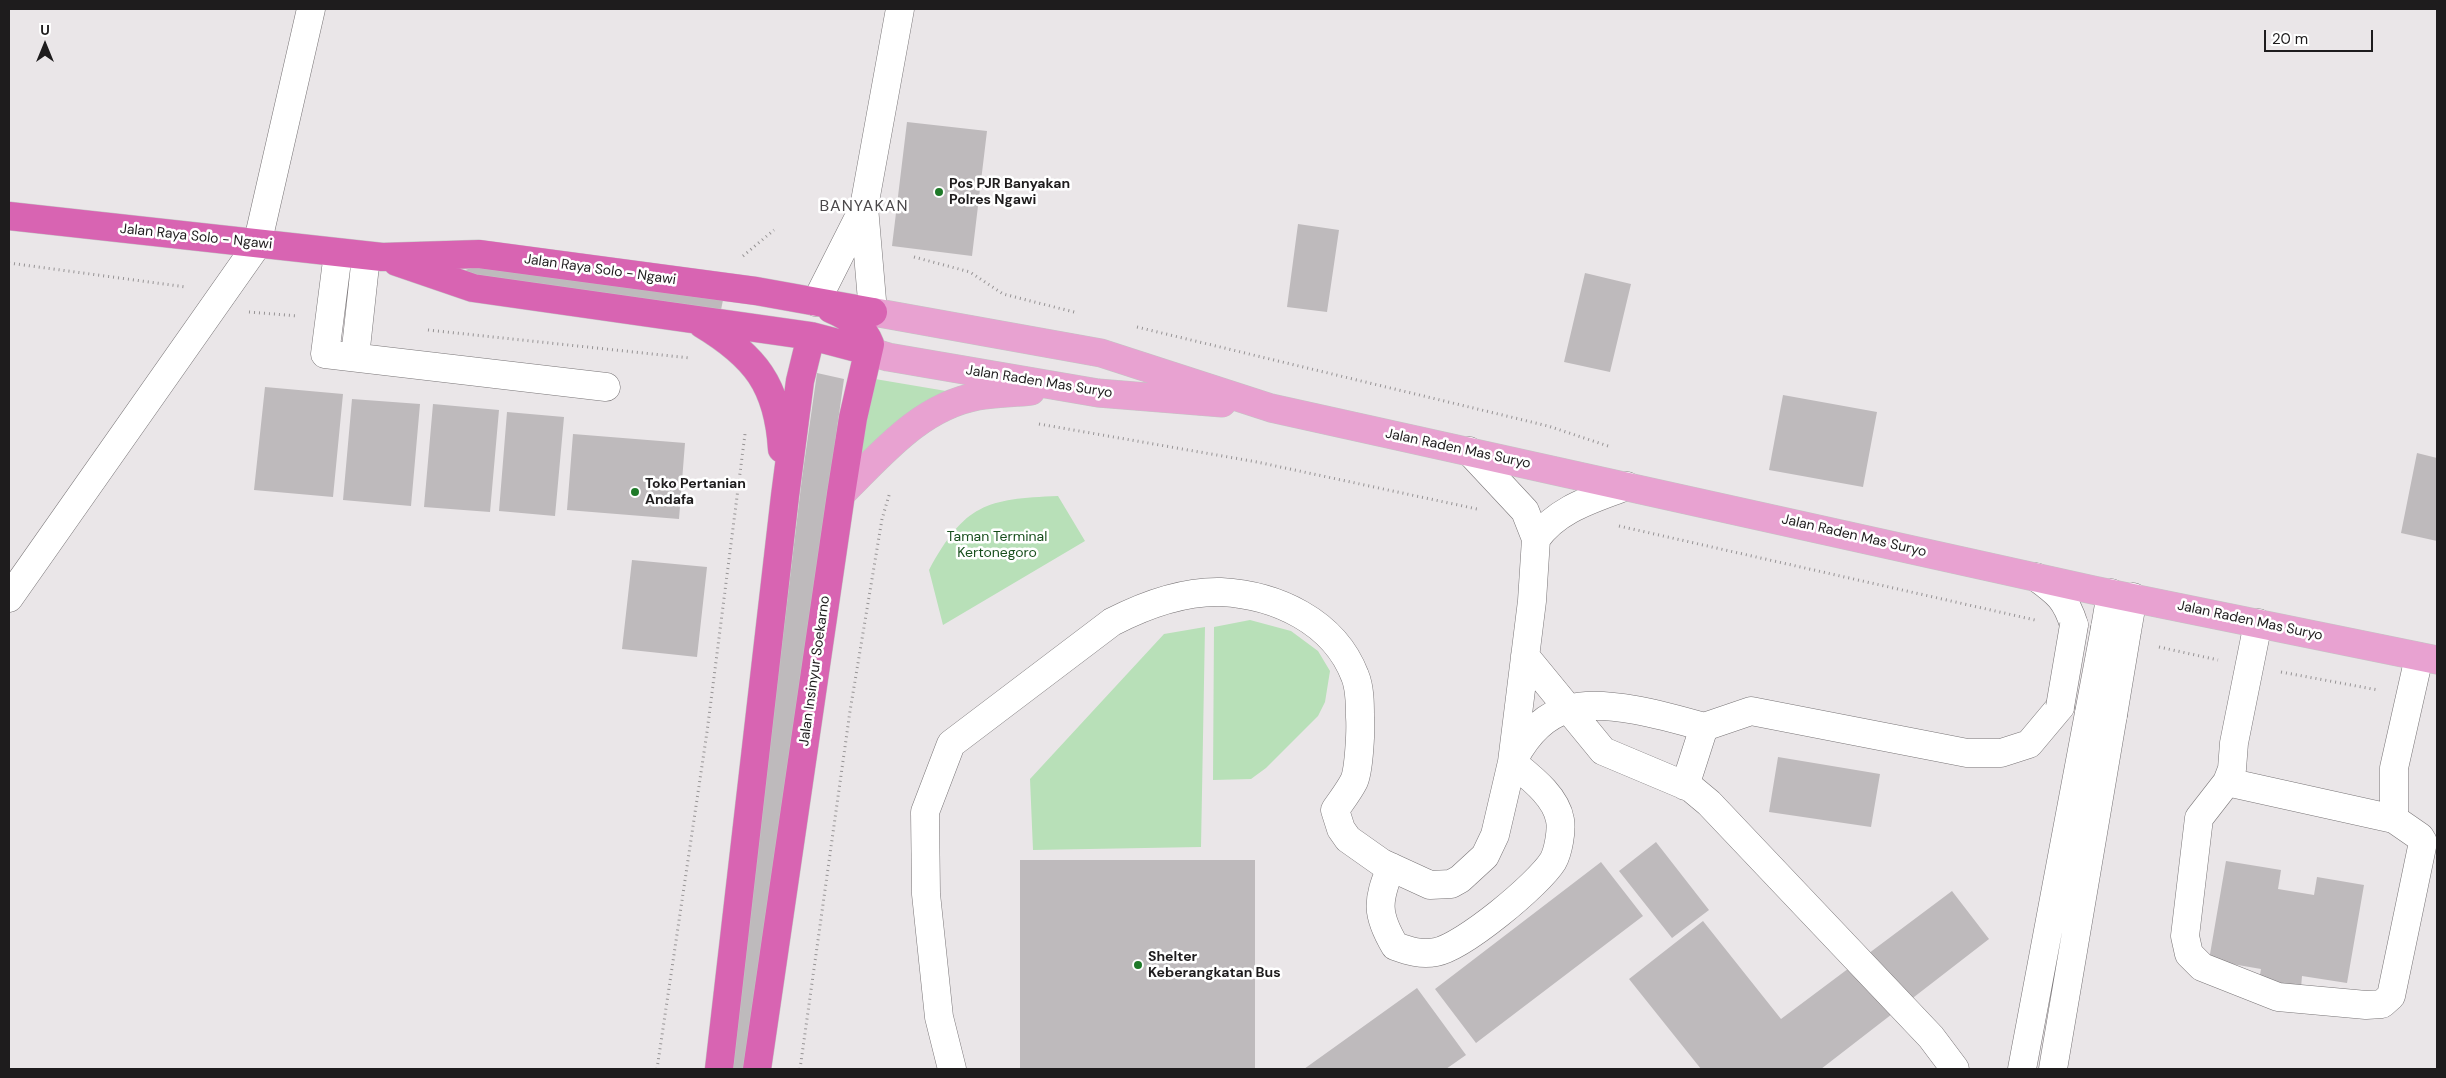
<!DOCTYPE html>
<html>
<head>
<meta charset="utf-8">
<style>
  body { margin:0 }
  #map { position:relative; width:2446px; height:1078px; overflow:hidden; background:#eae6e8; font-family:"DM Sans",sans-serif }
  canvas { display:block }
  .frame { position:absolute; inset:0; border:10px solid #1e1c1d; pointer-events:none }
  .north { position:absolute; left:20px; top:20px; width:50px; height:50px; -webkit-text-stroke:4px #fff; paint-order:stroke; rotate:0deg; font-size:14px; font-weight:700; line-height:20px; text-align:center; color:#1e1c1d }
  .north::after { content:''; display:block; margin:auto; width:18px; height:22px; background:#1e1c1d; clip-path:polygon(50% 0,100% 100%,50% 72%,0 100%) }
  .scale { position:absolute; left:2264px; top:30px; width:109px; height:22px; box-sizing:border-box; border:2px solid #1e1c1d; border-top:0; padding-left:6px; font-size:15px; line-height:18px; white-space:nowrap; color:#1e1c1d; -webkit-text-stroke:4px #fff; paint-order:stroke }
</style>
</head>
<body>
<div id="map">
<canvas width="2446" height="1078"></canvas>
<div class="frame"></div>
<div class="north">U</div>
<div class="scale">20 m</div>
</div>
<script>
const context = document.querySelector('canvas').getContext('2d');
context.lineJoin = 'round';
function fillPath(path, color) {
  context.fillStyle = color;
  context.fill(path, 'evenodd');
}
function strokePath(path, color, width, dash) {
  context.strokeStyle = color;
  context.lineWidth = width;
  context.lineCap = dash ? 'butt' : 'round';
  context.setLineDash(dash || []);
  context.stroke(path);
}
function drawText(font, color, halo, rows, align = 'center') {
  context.font = font + ' "DM Sans",sans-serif';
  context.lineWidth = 5;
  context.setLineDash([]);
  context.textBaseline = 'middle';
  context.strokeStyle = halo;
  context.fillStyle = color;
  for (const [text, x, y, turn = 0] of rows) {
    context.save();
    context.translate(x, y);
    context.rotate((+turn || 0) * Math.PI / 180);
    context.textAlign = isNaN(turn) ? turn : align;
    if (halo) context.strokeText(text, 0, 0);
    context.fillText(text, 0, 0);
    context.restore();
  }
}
fillPath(new Path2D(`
  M875,379L952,392L858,457Z
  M1058,496L1085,541L943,625L929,570C965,504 986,499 1058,496Z
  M1250,620L1291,631L1318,651L1330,671L1325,702L1318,716L1266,768L1251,779L1213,780L1214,627Z
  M1205,627L1201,847L1033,850L1030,779L1164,634Z`), '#b8e0b8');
fillPath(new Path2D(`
  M907,122L987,131L972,256L892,246Z
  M1298,224L1339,230L1327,312L1287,307Z
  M478,266L723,300L721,310L476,276L465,270Z
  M1585,273L1631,284L1610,372L1564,362Z
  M817,373L844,379L748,1062L744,1069H733L732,1059L802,478Z
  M265,387L343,394L333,497L254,490Z
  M1783,395L1877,412L1863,487L1769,470Z
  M352,399L420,404L411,506L343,500Z
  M433,404L499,410L490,512L424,507Z
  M507,412L564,417L555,516L499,511Z
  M573,434L685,443L679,519L567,510Z
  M2417,453L2437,458V541L2401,533Z
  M632,560L707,567L697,657L622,649Z
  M1778,757L1880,774L1871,827L1769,812Z
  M1656,842L1709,910L1672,938L1619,871Z
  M1020,860H1255V1069H1020Z
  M2226,861L2281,870L2278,889L2314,895L2317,877L2364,885L2347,983L2302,976L2301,988L2259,981L2261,969L2209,960Z
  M1601,862L1643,916L1476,1043L1435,989Z
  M1952,891L1989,939L1821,1069H1701L1629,979L1703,921L1781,1019Z
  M1417,988L1466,1055L1446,1069H1304Z`), '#bebabc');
const minor = new Path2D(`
  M338,253L325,354L606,387
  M816,302L864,207
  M873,312L864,207L900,9
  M355,357L366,256
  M1536,539C1558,508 1594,499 1627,486
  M2036,577C2058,593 2066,599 2074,625
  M9,598L257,245L311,9
  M2258,623L2234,743L2232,769L2227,782L2394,819V768L2419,657
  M2105,628L2111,593
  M2127,631L2133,597
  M1525,656L1603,751L1691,788L1709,803L1931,1037L1955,1069
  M1515,757C1527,735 1543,716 1568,709C1603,698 1669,717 1704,727
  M2227,782L2199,818L2185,936L2189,954L2202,967L2278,997L2366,1005L2382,1004L2391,996L2423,842L2420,837L2394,819
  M1685,786L1704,727L1751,711L1967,753H2001L2029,744L2060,707
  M1391,867C1377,901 1376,914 1395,946C1409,951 1421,955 1436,952C1463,947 1538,885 1553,861C1558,852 1562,831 1560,820C1556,796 1530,777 1512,762
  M952,1069L939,1017L926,894L925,812L951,744L1112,622C1145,605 1183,591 1221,592C1276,595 1334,621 1355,676C1360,688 1360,704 1360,717C1361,730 1359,770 1354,781C1349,791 1341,801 1335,810L1341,829L1348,839L1382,863L1430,885L1451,884L1460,879L1485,856L1495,835L1512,762L1532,601L1536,539L1525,511L1469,451
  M2022,1069L2089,713
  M2053,1069L2113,715`);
const major = new Path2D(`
  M873,312L1101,353L1271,408L2093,590L2437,660
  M868,351L888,357L1098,393L1222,403
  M841,494C881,455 919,407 978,396C995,393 1014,393 1031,391`);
const highway = new Path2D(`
  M9,216L382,257L479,254L756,291L873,312
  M397,262L473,288L811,336L868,351
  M702,324C755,356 778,385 782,449
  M719,1069L785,496L800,381L811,336
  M757,1069L841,494L853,418L870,344C863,326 848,316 831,309`);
strokePath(minor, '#797577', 29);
strokePath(major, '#c4c4c4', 29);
strokePath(highway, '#c4c4c4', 29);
strokePath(new Path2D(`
  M743,256L774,230
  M914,257L970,272L1003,294L1078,313
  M9,263L186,287
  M249,312L298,316
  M1137,327L1548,426L1611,447
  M428,330L690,358
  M1039,424L1257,462L1477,509
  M1619,526L2035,620
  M2159,647L2218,660
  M2281,672L2378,690
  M657,1069L707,732L745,434
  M800,1069L850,711L882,519L890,492`), '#969394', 3, [1, 4]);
strokePath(minor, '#fff', 28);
strokePath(major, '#e8a2d1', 28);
strokePath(highway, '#d864b2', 28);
const minorBridge = new Path2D(`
  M2060,707L2074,625
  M2089,713L2105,628
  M2113,715L2127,631`);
strokePath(minorBridge, '#797577', 29, []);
strokePath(minorBridge, '#fff', 28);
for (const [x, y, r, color] of [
  [939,192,5,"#1e7928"],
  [635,492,5,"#1e7928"],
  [1138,965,5,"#1e7928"]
]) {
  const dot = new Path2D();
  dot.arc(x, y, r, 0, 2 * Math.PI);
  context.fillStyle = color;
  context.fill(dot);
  strokePath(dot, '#fff', 2);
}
drawText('bold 14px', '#1e1c1d', '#fff', [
  ["Pos PJR Banyakan",949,184],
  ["Polres Ngawi",949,200],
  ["Toko Pertanian",645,484],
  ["Andafa",645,500],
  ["Shelter",1148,957],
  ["Keberangkatan Bus",1148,973]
], 'left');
drawText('14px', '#1e1c1d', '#fff', [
  ["Jalan Raya Solo - Ngawi",196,237,6],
  ["Jalan Raya Solo - Ngawi",600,270,8],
  ["Jalan Raden Mas Suryo",1039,382,9],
  ["Jalan Raden Mas Suryo",1458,449,12],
  ["Jalan Raden Mas Suryo",1854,536,13],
  ["Jalan Raden Mas Suryo",2250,621,12],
  ["Jalan Insinyur Soekarno",815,671,-82]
]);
drawText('14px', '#174e1c', '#fff', [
  ["Taman Terminal",997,537],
  ["Kertonegoro",997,553]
]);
context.letterSpacing = '1px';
drawText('16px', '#4b484a', '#fff', [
  ["BANYAKAN",864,207]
]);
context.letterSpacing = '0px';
</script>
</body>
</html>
